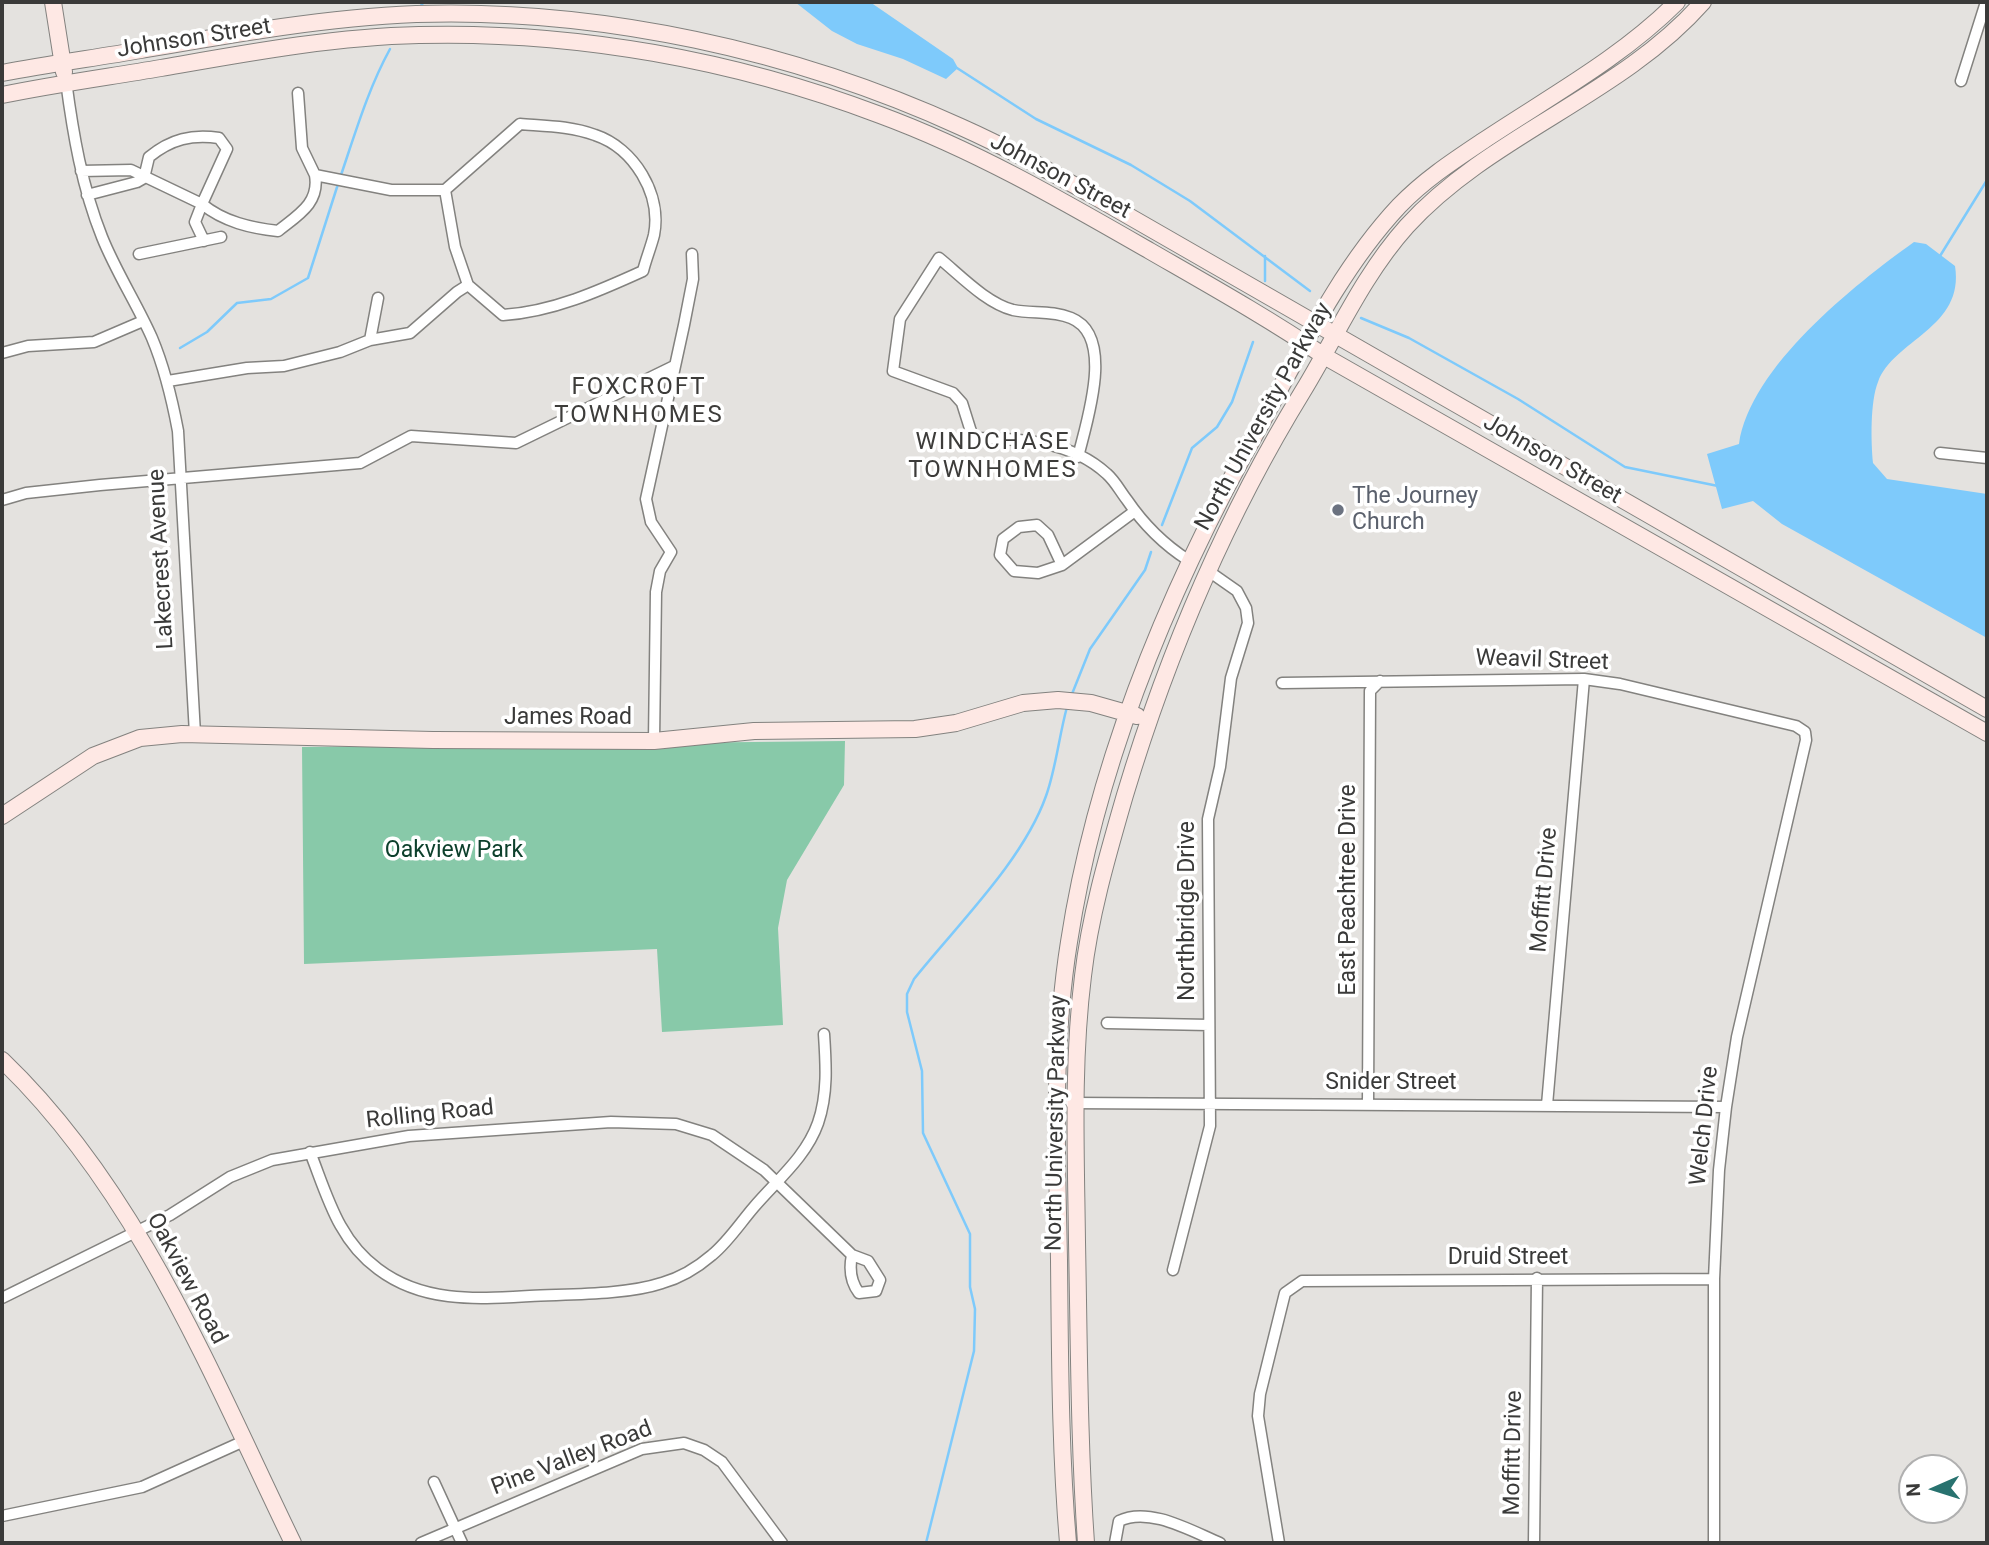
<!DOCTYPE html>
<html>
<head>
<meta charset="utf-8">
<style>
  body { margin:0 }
  #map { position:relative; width:1989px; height:1545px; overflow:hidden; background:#e4e2df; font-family:Roboto,sans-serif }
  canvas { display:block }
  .frame { position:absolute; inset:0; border:4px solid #3a3a39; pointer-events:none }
  .north { position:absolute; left:1898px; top:1454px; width:70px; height:70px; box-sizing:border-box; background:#fff; border:2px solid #b0b0b0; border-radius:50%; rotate:267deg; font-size:19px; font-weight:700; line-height:28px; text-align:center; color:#3a3a39 }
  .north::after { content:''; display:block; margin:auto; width:24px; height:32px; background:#28726f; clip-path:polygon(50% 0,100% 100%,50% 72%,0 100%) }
</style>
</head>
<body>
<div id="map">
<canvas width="1989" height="1545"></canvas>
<div class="frame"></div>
<div class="north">N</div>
</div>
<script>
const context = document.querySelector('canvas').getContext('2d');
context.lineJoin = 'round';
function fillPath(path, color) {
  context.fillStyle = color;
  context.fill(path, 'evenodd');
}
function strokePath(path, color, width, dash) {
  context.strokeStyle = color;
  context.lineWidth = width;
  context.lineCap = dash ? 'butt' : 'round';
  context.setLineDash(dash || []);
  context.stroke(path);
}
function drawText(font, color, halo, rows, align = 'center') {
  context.font = font + ' Roboto,sans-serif';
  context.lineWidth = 7;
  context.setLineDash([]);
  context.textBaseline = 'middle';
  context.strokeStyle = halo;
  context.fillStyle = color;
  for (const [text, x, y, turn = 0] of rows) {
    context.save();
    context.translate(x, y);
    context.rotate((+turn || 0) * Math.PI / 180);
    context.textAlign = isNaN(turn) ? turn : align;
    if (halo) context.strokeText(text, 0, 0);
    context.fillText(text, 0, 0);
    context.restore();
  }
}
fillPath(new Path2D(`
  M845,741L844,785L787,880L778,928L783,1025L662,1032L657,949L304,964L302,747Z`), '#88c9a9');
fillPath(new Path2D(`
  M795,2H870L953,59L958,68L946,79L903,59L857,44L832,31Z
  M1914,242L1926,244L1955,266C1965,328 1893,340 1878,382C1870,402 1871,442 1873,463L1887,479L1987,494V638L1782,524L1753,501L1722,509L1707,454L1739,444C1750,367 1854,285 1914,242Z`), '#7ecafb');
strokePath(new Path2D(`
  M419,8L424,2
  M957,68L1036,119L1131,165L1190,201L1310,291
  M340,178C355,134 368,89 390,49
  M1265,256V281
  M1940,256L1987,180
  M1361,318L1409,338L1518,399L1625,467L1718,486
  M180,348L207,332L237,303L271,299L308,278L338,184
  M1162,525L1192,448L1217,427L1232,402L1253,342
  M1072,694L1090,649L1145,570L1151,552
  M926,1543L974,1351L975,1309L970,1287V1234L923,1133L922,1071L907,1012V994L914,979C957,925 1023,861 1046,796C1056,768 1059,736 1067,707`), '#7ecafb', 2.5);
const street = new Path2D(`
  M66,81C73,134 82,187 102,237C116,272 137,304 152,338C165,369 172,399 178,431L195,734
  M1961,81L1986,2
  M298,93L302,148L315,175L391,190H445
  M81,171L131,170L202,204L195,222L204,241
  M87,195L137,182L144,178L149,157C171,139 192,134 219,138L227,149L202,204C224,222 251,228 278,231C298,215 320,203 315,175
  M139,254L221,237
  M370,340L410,333L457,292L468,285L503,315C552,312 599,291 643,271C646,259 651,247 654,235C662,194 634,148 595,135C571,126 546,126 520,124L445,190L455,247L468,285
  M2,353L28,346L94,342L143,321
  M168,381L247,368L284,366L340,352L370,340L378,298
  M1940,453L1987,458
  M1078,457C1086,423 1116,336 1071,318C1052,310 1032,314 1013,310C986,303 960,275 939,258L900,319L893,371L953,393L962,403L973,438C1021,439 1070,440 1107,474C1115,481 1120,491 1127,500C1144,525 1163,544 1188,560
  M2,500L26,493L100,485L360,463L411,436L516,443L674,366
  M1062,565L1048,535L1037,525L1019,527L1003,539L1000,555L1014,571L1038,573L1062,565L1135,511
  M1282,683L1584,679L1620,684L1796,726L1805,732L1806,740L1737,1037L1726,1107L1719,1170L1714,1279V1543
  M654,741L656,592L660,571L671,552L651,522L646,499L684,325L693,279L692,254
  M1107,1023L1209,1025
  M1071,1103L1726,1107
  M1368,1104L1370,691L1380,681
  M1547,1105L1584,679
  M310,1152C327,1195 338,1240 378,1269C423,1303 476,1299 530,1296C569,1294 626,1295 662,1283C680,1278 698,1267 712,1255C728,1242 741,1222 754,1207C777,1180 806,1157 818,1123C828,1094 826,1064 824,1034
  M1173,1270L1210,1126L1208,819L1220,767L1231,678L1248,623L1246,608L1237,591L1207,570
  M2,1298L170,1215L230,1177L272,1160L409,1136L611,1122L676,1124L712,1135L764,1170L852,1255L868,1261L880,1280L876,1291L859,1293C850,1281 849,1269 852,1255
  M434,1482L462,1543
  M2,1516L142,1487L244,1441
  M421,1543L642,1449L684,1443L704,1450L722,1462L782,1543
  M1115,1543L1119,1521C1149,1506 1191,1531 1220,1543
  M1279,1543L1258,1416L1260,1394L1285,1293L1302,1281L1714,1279
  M1534,1543L1537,1278`);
const secondary = new Path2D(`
  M53,2L64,72
  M2,73C48,64 95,58 141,50C233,34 323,18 416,14C600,8 795,51 961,127C1006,147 1049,171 1092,195L1987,709
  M2,95C55,84 108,77 161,68C247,53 332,37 419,35C575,31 735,60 880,115C975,150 1063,201 1150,251C1209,285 1268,318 1324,356L1987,733
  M2,816L93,756L140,738L182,734L433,740L654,741L754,731L915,729L956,723L1023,703L1058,700L1091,703L1137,716
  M2,1060C138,1190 212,1376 293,1543
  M1068,1543C1060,1449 1060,1355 1059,1260C1057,1154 1052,1048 1069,942C1097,759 1172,582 1262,422C1303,347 1341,268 1399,206C1424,180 1453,161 1483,141C1549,97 1621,58 1677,2
  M1086,1543C1079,1443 1079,1343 1077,1242C1076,1153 1072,1064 1083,976C1090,915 1108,854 1125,795C1168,652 1225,518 1303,391C1337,335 1363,275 1407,226C1491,134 1620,96 1703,2`);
strokePath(street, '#83827f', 13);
strokePath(secondary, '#83827f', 18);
strokePath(street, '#fff', 10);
strokePath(secondary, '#fee8e4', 16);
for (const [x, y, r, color] of [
  [1338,510,7,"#6b7280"]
]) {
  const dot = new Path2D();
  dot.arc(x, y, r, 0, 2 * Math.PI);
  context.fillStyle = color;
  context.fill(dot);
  strokePath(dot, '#fff', 2.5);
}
drawText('23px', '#3a3a39', '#fff', [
  ["Johnson Street",194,39,-9],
  ["Johnson Street",1060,177,28],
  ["North University Parkway",1264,417,-61],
  ["Johnson Street",1552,460,30],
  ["Lakecrest Avenue",162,559,-93],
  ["Weavil Street",1542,661,2],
  ["James Road",568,718],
  ["East Peachtree Drive",1349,890,-90],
  ["Moffitt Drive",1545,890,-85],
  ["Northbridge Drive",1188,911,-90],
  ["Snider Street",1391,1083],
  ["Rolling Road",430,1115,-6],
  ["North University Parkway",1057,1123,-89],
  ["Welch Drive",1705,1126,-84],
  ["Druid Street",1508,1258],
  ["Oakview Road",186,1279,62],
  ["Moffitt Drive",1514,1453,-89],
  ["Pine Valley Road",572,1459,-21]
]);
drawText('23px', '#5b616d', '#fff', [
  ["The Journey",1352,497],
  ["Church",1352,523]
], 'left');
drawText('23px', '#0d402c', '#fff', [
  ["Oakview Park",454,851]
]);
context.letterSpacing = '2px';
drawText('24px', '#3d3c3a', '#fff', [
  ["FOXCROFT",639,388],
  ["TOWNHOMES",639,416],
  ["WINDCHASE",993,443],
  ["TOWNHOMES",993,471]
]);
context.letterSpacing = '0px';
</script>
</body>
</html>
